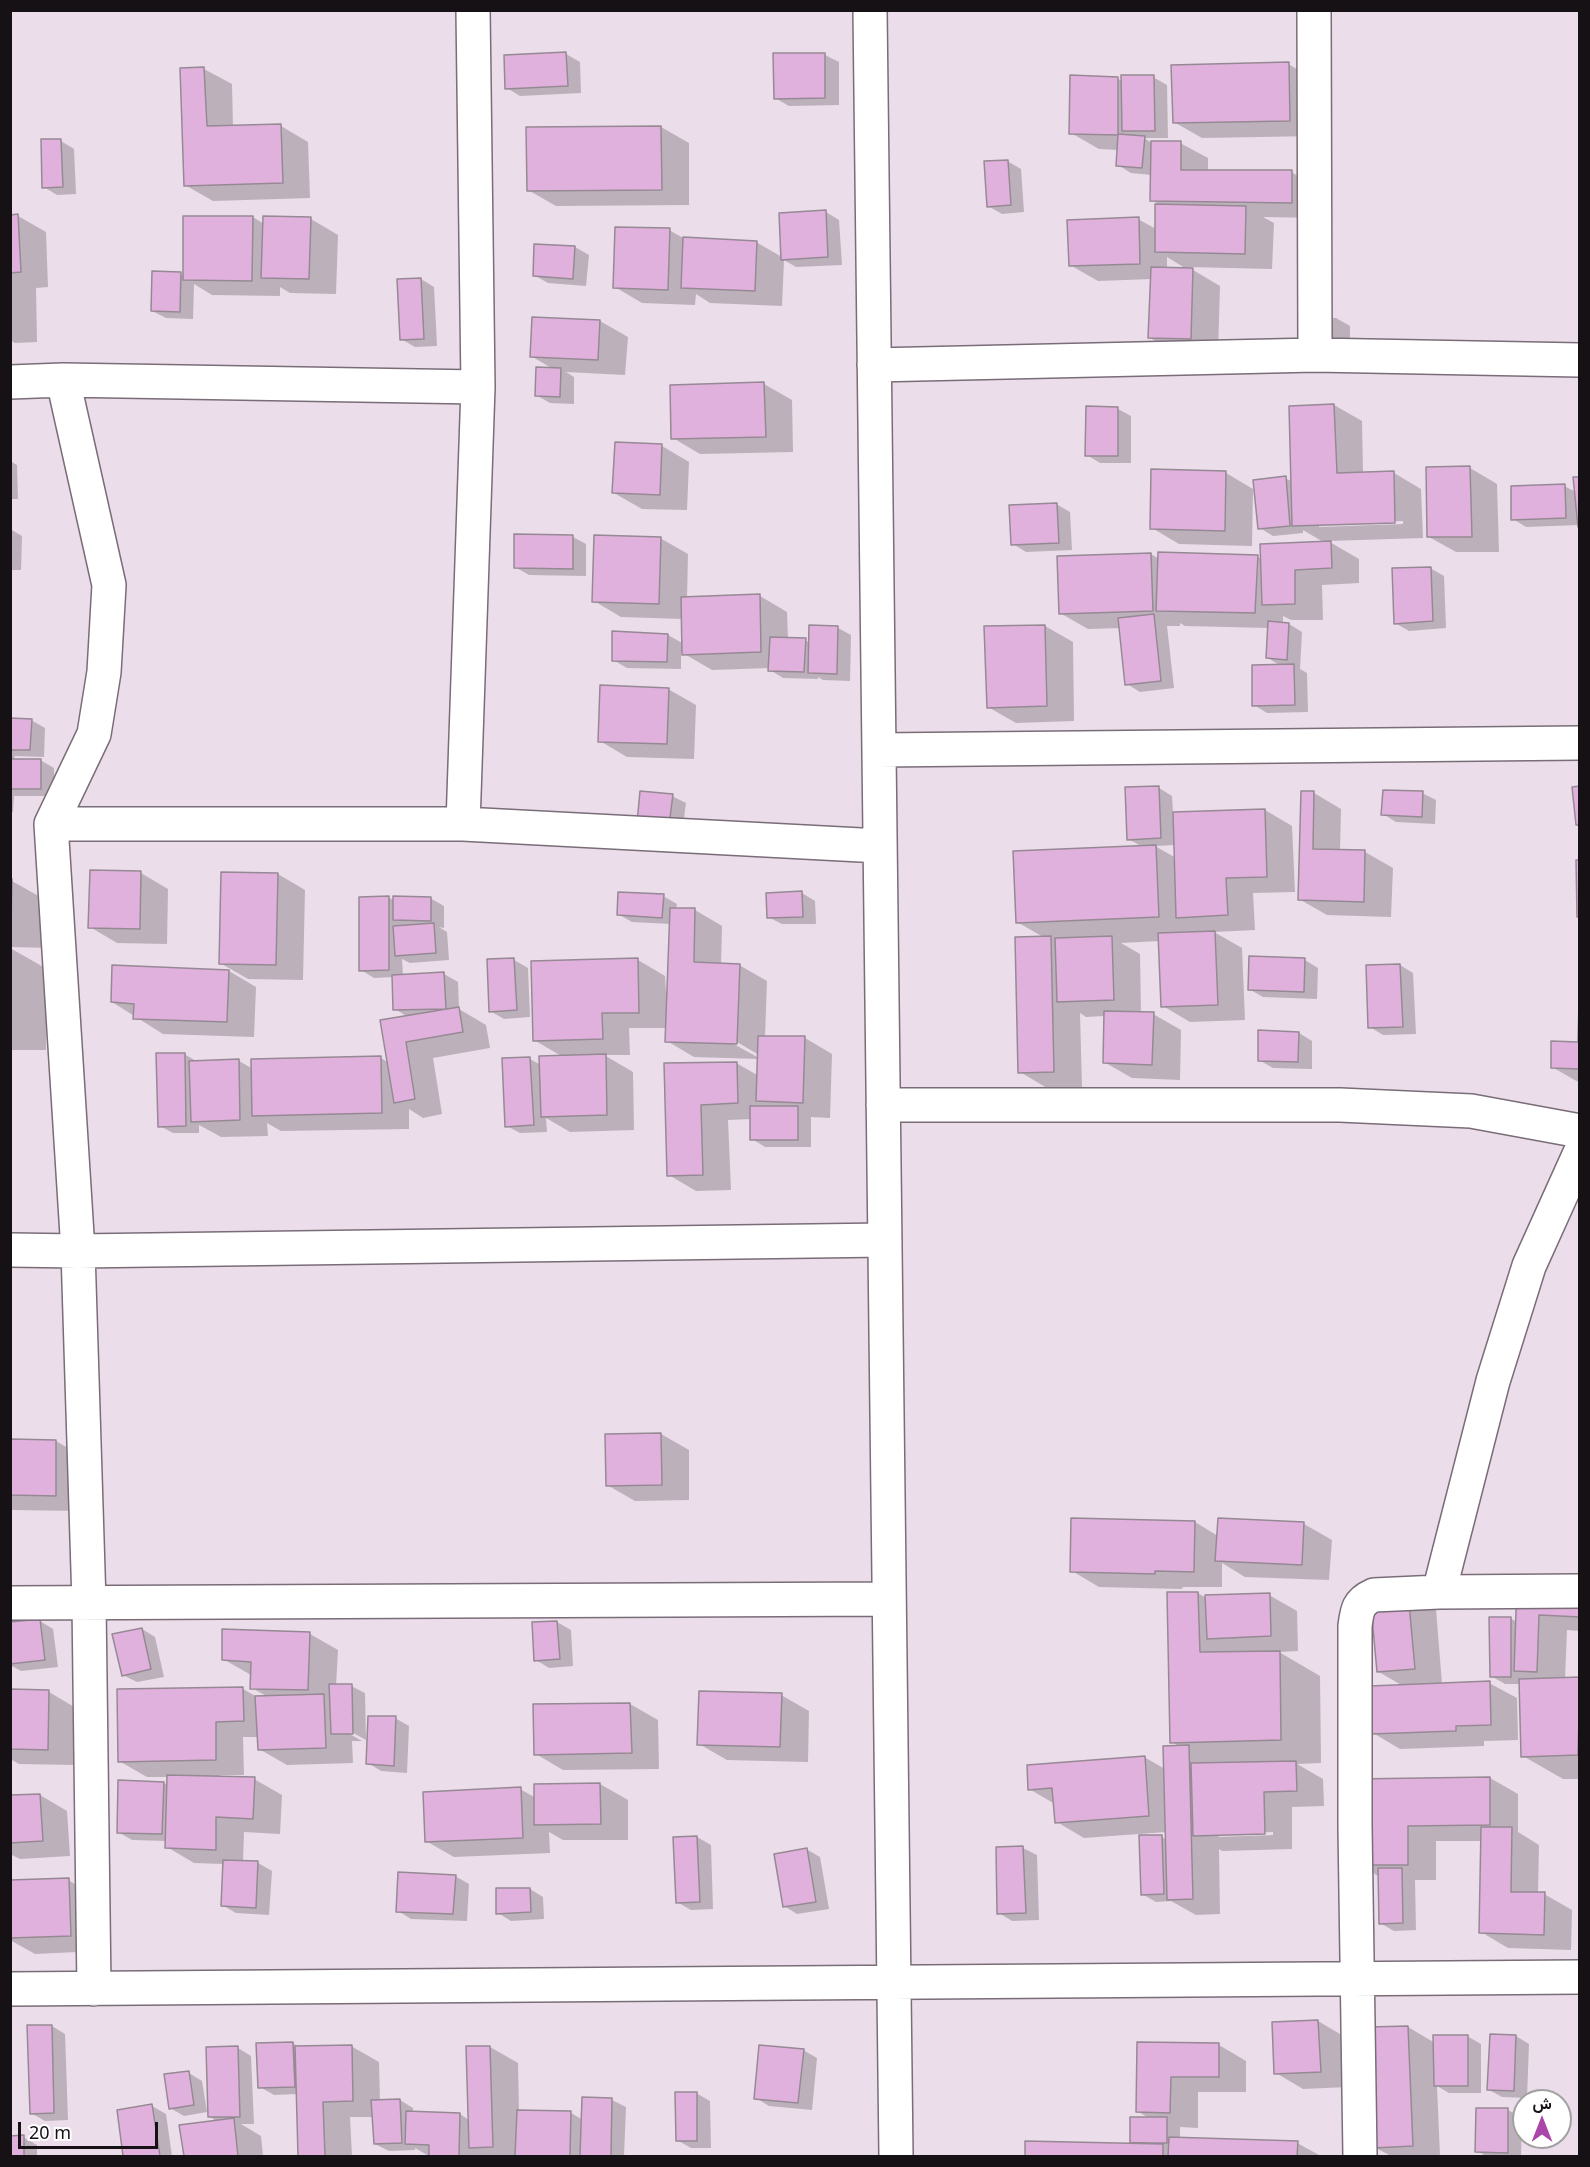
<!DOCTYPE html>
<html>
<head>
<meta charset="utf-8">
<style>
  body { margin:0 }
  #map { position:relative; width:1590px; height:2167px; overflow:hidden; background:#ebddea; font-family:"Noto Sans",Vazirmatn,sans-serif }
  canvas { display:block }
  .frame { position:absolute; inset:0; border:12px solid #161115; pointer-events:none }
  .north { position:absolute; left:1512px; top:2089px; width:60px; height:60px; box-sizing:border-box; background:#fff; border:2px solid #a2a0a1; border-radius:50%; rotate:0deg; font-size:16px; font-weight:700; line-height:24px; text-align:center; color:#161115 }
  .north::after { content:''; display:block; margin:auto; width:21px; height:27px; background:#ab45a9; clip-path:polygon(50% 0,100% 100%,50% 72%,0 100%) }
  .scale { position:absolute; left:18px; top:2122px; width:140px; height:27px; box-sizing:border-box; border:3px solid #161115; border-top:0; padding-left:8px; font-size:18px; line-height:21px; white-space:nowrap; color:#161115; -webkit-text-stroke:4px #fff; paint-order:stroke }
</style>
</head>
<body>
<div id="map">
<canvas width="1590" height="2167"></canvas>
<div class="frame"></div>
<div class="north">ش</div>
<div class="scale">20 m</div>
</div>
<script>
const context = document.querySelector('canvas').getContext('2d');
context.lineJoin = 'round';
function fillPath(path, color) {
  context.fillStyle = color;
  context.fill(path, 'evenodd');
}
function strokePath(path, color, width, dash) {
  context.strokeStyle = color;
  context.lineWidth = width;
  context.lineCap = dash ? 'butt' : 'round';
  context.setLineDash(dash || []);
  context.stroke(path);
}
fillPath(new Path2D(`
  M566,54L580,62L581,93L520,96L507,88Z
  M774,55H825L839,62V105L789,106L775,98Z
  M1288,64L1316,80L1317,136L1202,138L1174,122Z
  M204,69L232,84L233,127L281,126L308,142L310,198L213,201L185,185Z
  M1153,77L1167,85L1168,138H1144L1152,143H1180L1208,158V171L1291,172L1319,188V218L1263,217L1274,223L1272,269L1188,267L1220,286L1218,354H1178L1150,338L1152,279L1098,281L1070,265L1138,219L1156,229L1161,206L1152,200V175L1131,173L1118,165L1119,150L1099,149L1071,133L1118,79L1123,81ZM1167,257L1188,270L1167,269Z
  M661,127L689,143V205L556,206L528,190Z
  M61,141L74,149L76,194L57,195L44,187Z
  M1007,161L1021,169L1024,212L1002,214L988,206Z
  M826,212L839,220L842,265L796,267L784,260L782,306L710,303L696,294L695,305L642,303L615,287L669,230L685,239L756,242L782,257Z
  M10,216H18L46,232L48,287L36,288L37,342L15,343L10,340Z
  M253,217L264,224L311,219L338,235L336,294L290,293L280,287V296L212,295L194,284L193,319L166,318L152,311L180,274L185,276Z
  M535,245L575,247L589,255L586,286L548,283L534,275Z
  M421,279L434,287L437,346L415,347L401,339Z
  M1312,318H1336L1350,326V359Z
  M600,321L628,337L625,375L566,372L574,377V404L550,403L536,395L553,369L531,356Z
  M764,384L792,400L793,452L700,454L673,438L671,386Z
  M1334,405L1362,421L1363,473H1394L1421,489L1423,538L1328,541L1359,559V583L1322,585L1323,620H1291L1283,616V624H1289L1302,632L1300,669L1307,673L1308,712L1267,713L1254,705L1281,666L1268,658L1269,628L1185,626L1180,623V626H1167L1174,688L1140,692L1127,684L1121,628L1088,629L1060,613L1058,557L1151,554L1159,559L1257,557L1262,559L1325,543L1303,530V533L1273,536L1260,528L1285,478L1293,482L1291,407ZM1403,521V524L1319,527V524Z
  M1118,409L1131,416V463H1100L1087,455Z
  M662,446L689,462L687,510L642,509L614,493Z
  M10,461L17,465L18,499H10Z
  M1470,468L1497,484L1499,552H1456L1429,537Z
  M1226,473L1253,489L1252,546L1179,544L1152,528Z
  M1564,486L1576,492L1578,525L1526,527L1513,519Z
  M1056,504L1070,512L1072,550L1026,552L1013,544Z
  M10,529L22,536L21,570H10Z
  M573,537L586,544V576L529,575L515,567Z
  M660,538L688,554L687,598L760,596L787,612L788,639L805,640L810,643L838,628L851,635L850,681L823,680L818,677V679L783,678L770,670V668L712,670L681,652V669L627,668L613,660L668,635L684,644L683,619L621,617L594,601Z
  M1430,568L1444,576L1446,628L1409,631L1395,623Z
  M1045,626L1073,642L1074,721L1016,723L988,707Z
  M668,689L696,705L694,759L627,757L600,741Z
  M10,719L31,720L45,728L44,757L15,756L14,761L40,760L54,768V796H14L13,812H10Z
  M1159,788L1172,796L1173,813L1265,810L1292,826L1295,892L1253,893L1255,930L1214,932L1242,948L1245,1020L1190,1022L1163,1006L1160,941L1121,943L1140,954L1141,1014H1153L1181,1030L1180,1080L1132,1078L1104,1062L1105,1016L1086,1017L1080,1013L1082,1087L1047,1088L1020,1072L1045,938L1017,922L1143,847L1128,839ZM1175,845L1176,858L1155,846Z
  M1314,793L1341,809L1340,851L1365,852L1393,868L1391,917L1327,915L1299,899Z
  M1422,793L1436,800L1435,824L1396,822L1383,814Z
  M672,796L686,803L682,833L652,830Z
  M141,873L168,889L167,944L117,943L90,927Z
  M278,874L305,890L303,980L248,979L220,963Z
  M10,880L53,904L52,948L10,947Z
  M802,893L815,901L816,924H782L768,917Z
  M663,896L677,904L676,909L695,910L722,926L721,965H739L767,981L765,1037L805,1038L832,1054L830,1118L811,1117V1147H765L752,1139V1119L728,1120L731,1190L696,1191L669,1175L666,1065L736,1063L759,1076V1059L694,1057L667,1041V1028H629L630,1055H604L633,1072L634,1130L570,1132L546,1118L547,1132L520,1133L507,1126L530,1059L541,1065L563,1057L534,1040L638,960L665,976L666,993H668L671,924L632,922L618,914ZM732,1039L759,1055V1058L730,1042Z
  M388,897L395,901L430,898L444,906V928L439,927L447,932L449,960L410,963L402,959L403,976L444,974L458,982L459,1009L486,1025L490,1048L433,1058L442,1114L423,1118L409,1109V1129L281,1131L267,1123L268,1136L221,1137L199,1125V1133H173L160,1126L184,1054L198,1062L239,1061L253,1069L381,1058L389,1063L408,1017L395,1009L393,977L374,978L361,970Z
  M10,948L47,969L46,1050H10Z
  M514,960L528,968L530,1017L504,1019L490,1011Z
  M1305,960L1318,968L1317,999L1263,997L1249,989Z
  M1400,965L1413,973L1416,1034L1383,1035L1370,1027Z
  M229,971L256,987L254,1037L163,1034L112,1002Z
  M1580,1028V1083L1552,1067L1579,1043Z
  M1299,1033L1312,1041V1069L1273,1068L1259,1060Z
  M661,1434L689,1450V1500L635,1501L607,1485Z
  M10,1441H56L83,1457V1511L10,1510Z
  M1195,1522L1218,1536L1304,1524L1332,1540L1329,1580L1245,1577L1222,1563V1587H1183L1182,1589L1099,1587L1072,1571Z
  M1580,1585V1631L1567,1630L1565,1679L1580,1678V1779H1563L1523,1756L1521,1684H1505L1491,1676L1510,1618L1517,1622Z
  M1198,1593L1206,1598L1269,1595L1297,1611L1298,1651L1279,1652L1320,1676L1321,1763L1297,1764L1323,1779L1324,1806L1292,1807V1849L1222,1851L1219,1849L1220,1914L1196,1915L1171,1901L1156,1902L1142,1894L1162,1837L1167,1840L1166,1832L1084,1838L1057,1822L1055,1804L1029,1789L1144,1757L1165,1769L1180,1747L1172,1742ZM1273,1832V1835L1219,1837V1834Z
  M1408,1593L1436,1609L1442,1684L1489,1683L1517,1698L1518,1740L1484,1741V1746L1400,1749L1373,1733L1403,1686L1379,1672Z
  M40,1621L53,1629L58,1667L21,1671L10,1665V1624Z
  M557,1622L571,1630L573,1666L549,1668L536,1660Z
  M142,1629L155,1637L164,1677L137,1682L123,1675Z
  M224,1631L310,1634L338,1650L336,1686H351L365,1693L366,1740L348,1730L346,1732L362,1741H352L353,1763L287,1765L259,1749V1737H243L244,1775H220V1778L254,1779L282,1795L280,1834L244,1832L243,1862L258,1863L272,1871L269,1915L236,1913L222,1905L224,1864L194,1863L167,1847V1841L132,1840L118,1832L164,1783L169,1786V1777H147L119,1761L243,1689L259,1698L268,1697L252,1688L251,1675L223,1659Z
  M10,1691L49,1692L76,1708L75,1765L19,1764L12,1760L10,1767Z
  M781,1695L809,1711L808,1762L727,1760L699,1744Z
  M630,1704L658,1720L659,1769L563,1770L536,1754L534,1706Z
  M395,1718L409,1726L407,1773L381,1771L368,1763V1741H367Z
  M1490,1778L1518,1794V1832L1539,1845L1538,1894H1544L1572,1910L1571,1950L1508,1948L1481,1932L1482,1841H1436V1880H1415L1416,1930L1394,1931L1380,1923V1877L1358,1864L1356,1780Z
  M600,1784L628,1800V1840H563L549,1832L550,1853L454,1857L426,1841L520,1789L536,1798Z
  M40,1795L67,1811L70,1856L20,1859L10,1854V1797Z
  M697,1837L711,1845L713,1909L691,1910L677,1902L675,1838Z
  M997,1848H1023L1037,1855L1039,1920L1012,1921L999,1913Z
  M806,1849L820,1857L829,1909L797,1914L784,1906Z
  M455,1876L469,1884L467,1921L411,1919L398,1911Z
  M68,1880L96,1896L98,1951L35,1954L10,1940V1882Z
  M530,1889L543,1897L544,1919L511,1921L498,1913Z
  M1318,2021L1345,2037L1348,2087L1303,2089L1276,2073Z
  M52,2026L65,2034L68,2120L45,2121L31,2113Z
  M1408,2027L1435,2043L1467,2036L1481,2044V2093H1449L1437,2086L1440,2156H1391L1374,2147Z
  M1516,2036L1529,2044L1527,2098L1502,2097L1489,2090Z
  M293,2043L300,2048L351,2046L379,2062L380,2102L400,2100L413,2108V2113L460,2114L469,2120L490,2047L518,2063L519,2111L571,2113L583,2120L612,2100L626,2107L624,2156H429L415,2148V2150L389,2151L375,2144L374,2117H350L352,2156H299L297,2094L274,2095L260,2087Z
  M1139,2043L1219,2045L1246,2061V2092H1198V2128L1180,2127V2139L1297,2143L1321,2156H1026V2143L1138,2145L1132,2142L1149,2118L1137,2111Z
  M238,2048L251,2056L254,2124H241L261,2136L263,2156H185L181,2126L218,2122L210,2117Z
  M803,2050L817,2058L812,2110L769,2106L756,2098Z
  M189,2073L202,2081L207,2112L184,2116L170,2108Z
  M696,2093L710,2101L711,2148H691L677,2140Z
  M152,2106L166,2114L172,2156H125L119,2111Z
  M1508,2110L1522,2118L1521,2156H1486L1477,2151Z
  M10,2137H23L37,2145V2156H10Z`), '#0003');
const building = new Path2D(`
  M566,52L568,86L505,89L504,55Z
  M773,53H825V98L774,99Z
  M1289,62L1290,121L1173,123L1171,65Z
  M204,67L207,126L281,124L283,183L184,186L180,68Z
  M1070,75L1118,77V135L1069,134Z
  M1121,75H1154L1155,131H1122Z
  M661,126L662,190L527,191L526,127Z
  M1118,134L1145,136L1142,168L1116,166Z
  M41,139H61L63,187L42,188Z
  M1151,141H1181V170H1292V203L1150,201Z
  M1008,160L1011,205L987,207L984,161Z
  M1155,204L1246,206L1245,254L1155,252Z
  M826,210L828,257L781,260L779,213Z
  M18,214L21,272L10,273V215Z
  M183,216H253L252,281L183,280Z
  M263,216L311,217L309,279L261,278Z
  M1139,217L1140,264L1069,266L1067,220Z
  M615,227L670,228L668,290L613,288Z
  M683,237L757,241L755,291L681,288Z
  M534,244L575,246L573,279L533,276Z
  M1151,267L1193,268L1191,339L1148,338Z
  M152,271L181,272L180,312L151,311Z
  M421,278L424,339L400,340L397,279Z
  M532,317L600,320L598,360L530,357Z
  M536,367L561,368L560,397L535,396Z
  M764,382L766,437L671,439L670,385Z
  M1334,404L1337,473L1394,471L1395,523L1292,526L1289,406Z
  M1086,406L1118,407V456H1085Z
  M615,442L662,444L660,495L612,493Z
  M1470,466L1472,537H1427L1426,467Z
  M1151,469L1226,471L1225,531L1150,529Z
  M1286,476L1290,526L1258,529L1253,480Z
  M1573,477H1580V526L1578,527Z
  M1565,484L1566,518L1511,520V486Z
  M1057,503L1059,543L1011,545L1009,505Z
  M514,534L573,535V569L514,568Z
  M594,535L661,537L659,604L592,602Z
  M1331,541L1332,568L1295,570V604L1262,605L1260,544Z
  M1158,552L1258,555L1255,613L1156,611Z
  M1151,553L1153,611L1059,614L1057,556Z
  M1431,567L1433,621L1394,624L1392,568Z
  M760,594L761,652L682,655L681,597Z
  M1154,614L1161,681L1125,685L1118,618Z
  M1268,621L1289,623L1287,660L1266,658Z
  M809,625L838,626L837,674L808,673Z
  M1045,625L1047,706L987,708L984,626Z
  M612,631L668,634L667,662L612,661Z
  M770,637L806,638L804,672L768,671Z
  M1294,664L1295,705L1252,706V665Z
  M600,685L669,688L667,744L598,742Z
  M10,718L32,719L30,750H10Z
  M10,759H41V789H10Z
  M1159,786L1161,838L1127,840L1125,787Z
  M1580,786V825H1576L1572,787Z
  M1383,790L1423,791L1422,817L1381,815Z
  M640,791L673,794L669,826L637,823Z
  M1301,791H1314L1313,849L1365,850L1364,902L1298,900Z
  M1265,809L1267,877L1226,878L1228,915L1176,918L1173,812Z
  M1156,845L1159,917L1016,923L1013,851Z
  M1576,860H1580V917H1577Z
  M90,870L141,871L140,929L88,928Z
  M221,872L278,873L276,965L219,964Z
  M10,879H12L11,925H10Z
  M802,891L803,917L767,918L766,893Z
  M618,892L664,894L662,918L617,915Z
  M389,896V970L359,971V897Z
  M393,896L431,897V921L393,920Z
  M670,908H695L694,962L740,964L737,1044L665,1042Z
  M434,923L436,953L395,956L393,926Z
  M1215,931L1218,1005L1161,1007L1158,933Z
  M1051,936L1054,1072L1018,1073L1015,937Z
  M1112,936L1114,1000L1057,1002L1055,938Z
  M1249,956L1305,958L1304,992L1248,990Z
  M514,958L517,1010L489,1012L487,959Z
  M638,958L639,1013H602L603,1039L533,1041L531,961Z
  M1580,962V1069L1551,1068V1041L1578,1042Z
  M1400,964L1403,1027L1368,1028L1366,965Z
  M112,965L229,970L227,1022L133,1019L134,1004L111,1002Z
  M444,972L446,1009L393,1010L392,975Z
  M459,1007L463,1032L406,1042L415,1099L394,1103L380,1020Z
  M1104,1011L1154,1012L1152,1065L1103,1063Z
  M1258,1030L1299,1032L1298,1062L1258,1061Z
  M758,1036H805L803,1103L756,1101Z
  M156,1053H185L186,1126L158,1127Z
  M606,1054L607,1115L541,1117L539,1056Z
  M381,1056L382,1113L252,1116L251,1059Z
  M530,1057L534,1125L505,1127L502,1058Z
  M239,1059L240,1120L191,1122L189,1061Z
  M737,1062L738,1103L701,1105L703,1175L667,1176L664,1063Z
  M750,1106H798V1140H750Z
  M661,1433L662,1485L606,1486L605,1434Z
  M10,1439L56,1440V1496L10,1495Z
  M1071,1518L1195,1521L1194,1572L1155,1571V1574L1070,1572Z
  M1218,1518L1304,1522L1302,1565L1215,1561Z
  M1517,1581L1580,1583V1617L1539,1615L1537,1672L1514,1671Z
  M1167,1592H1198L1200,1652L1280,1651L1281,1740L1170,1743Z
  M1408,1592L1415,1669L1377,1672L1370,1595Z
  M1270,1593L1271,1636L1207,1639L1205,1595Z
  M1489,1617H1511V1677H1490Z
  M40,1619L45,1660L10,1664V1622Z
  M557,1621L560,1659L534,1661L532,1622Z
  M142,1628L151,1669L122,1676L112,1634Z
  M222,1629L310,1632L308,1690L250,1689L251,1662L222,1660Z
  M1580,1677L1578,1755L1521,1757L1519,1679Z
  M1490,1681L1491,1725L1456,1726V1731L1371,1734L1370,1686Z
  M329,1684H352L353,1734H331Z
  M243,1687L244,1721L216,1722V1760L118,1762L117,1689Z
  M10,1689L49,1690L48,1750L10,1749Z
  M699,1691L782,1693L780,1747L697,1745Z
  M324,1694L326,1748L258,1750L255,1696Z
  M630,1703L632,1753L534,1755L533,1704Z
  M368,1716H396L394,1766L366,1764Z
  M1189,1745L1193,1899L1167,1900L1163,1746Z
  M1145,1756L1149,1816L1055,1823L1052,1788L1028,1790L1027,1765Z
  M1296,1761L1297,1791L1264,1792L1265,1834L1193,1836L1191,1763Z
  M167,1775L255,1777L253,1819L216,1817V1850L165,1848Z
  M1490,1777V1825L1408,1826V1865H1356L1355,1779Z
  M118,1780L164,1782L162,1834L117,1833Z
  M600,1783L601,1824L534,1825V1784Z
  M521,1787L523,1838L425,1842L423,1792Z
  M40,1794L43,1841L10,1843V1795Z
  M1481,1827H1512L1511,1892H1545L1544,1935L1479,1933Z
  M1139,1835H1162L1164,1894L1141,1895Z
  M697,1836L700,1902L676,1903L673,1837Z
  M1023,1846L1026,1913L997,1914L996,1847Z
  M807,1848L816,1902L783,1907L774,1854Z
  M223,1860L258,1861L256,1908L221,1906Z
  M1378,1868H1402L1403,1923L1379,1924Z
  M398,1872L456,1875L453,1914L396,1912Z
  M69,1878L71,1936L10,1938V1880Z
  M496,1888H530L531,1912L496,1914Z
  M1318,2020L1321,2072L1274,2074L1272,2022Z
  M27,2025H52L54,2113L30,2114Z
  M1408,2026L1413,2146L1373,2148L1368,2027Z
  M1490,2034L1516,2035L1514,2091L1487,2090Z
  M1433,2035H1468V2086H1434Z
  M293,2042L295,2087L258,2088L256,2043Z
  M1137,2042L1219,2043V2077H1171L1170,2113L1136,2112Z
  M352,2045L353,2101L323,2102L325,2156H298L295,2046Z
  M759,2045L804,2049L798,2103L754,2099Z
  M238,2046L240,2117H208L206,2047Z
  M466,2046H490L493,2147L469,2148Z
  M189,2071L194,2105L169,2109L164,2074Z
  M675,2092H697V2141H676Z
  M582,2097L612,2098L611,2156H580Z
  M400,2099L402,2143L374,2144L371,2100Z
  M152,2104L160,2156H123L117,2110Z
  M1476,2108H1508V2153L1475,2152Z
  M517,2110L571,2111L570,2156H515Z
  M406,2111L460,2113L459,2156H429V2145L405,2144Z
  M1130,2117H1167V2143H1130Z
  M234,2118L238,2156H184L179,2125Z
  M24,2135V2156H10V2136Z
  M1169,2137L1298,2141L1297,2156H1168Z
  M1025,2141L1163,2144V2156H1025Z`);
fillPath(building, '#e1b1dd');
strokePath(building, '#968994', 1.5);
const minor = new Path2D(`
  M870,10L896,2156
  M1314,10L1315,355
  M874,365L1315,355L1580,360
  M63,380L109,585L104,672L94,734L51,824L78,1251L89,1603L94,1989
  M10,382L63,380L478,387
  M879,750L1580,743
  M51,824H463L880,846
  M463,824L478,387L473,10
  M883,1105H1340L1471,1111L1580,1131
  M10,1250L78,1251L885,1240
  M1439,1592L1493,1381L1529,1266L1580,1153
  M10,1603L889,1599
  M10,1989L1580,1977
  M1360,2156L1355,1827V1626C1357,1610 1358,1602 1374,1595L1439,1592L1580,1591`);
strokePath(minor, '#796d78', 36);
strokePath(minor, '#fff', 33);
</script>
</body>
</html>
